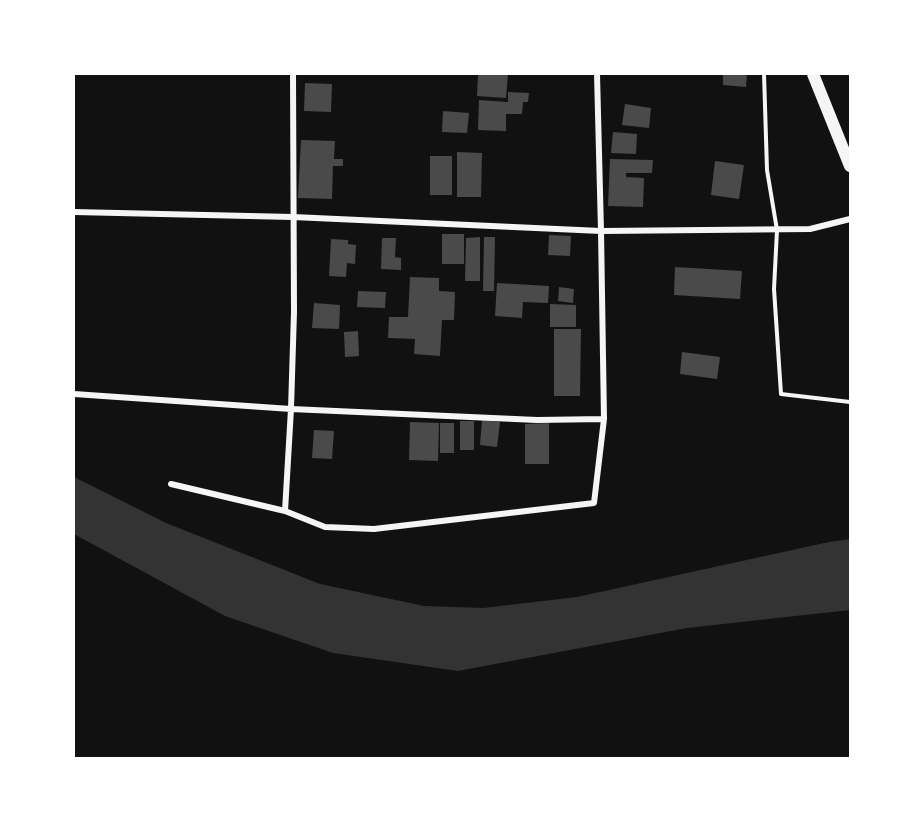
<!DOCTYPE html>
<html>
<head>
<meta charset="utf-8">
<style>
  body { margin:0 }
  #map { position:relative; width:924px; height:832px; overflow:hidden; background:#111; font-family:Rubik,sans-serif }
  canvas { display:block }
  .frame { position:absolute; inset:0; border:75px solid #fff; pointer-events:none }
</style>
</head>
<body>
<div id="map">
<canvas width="924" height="832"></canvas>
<div class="frame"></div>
</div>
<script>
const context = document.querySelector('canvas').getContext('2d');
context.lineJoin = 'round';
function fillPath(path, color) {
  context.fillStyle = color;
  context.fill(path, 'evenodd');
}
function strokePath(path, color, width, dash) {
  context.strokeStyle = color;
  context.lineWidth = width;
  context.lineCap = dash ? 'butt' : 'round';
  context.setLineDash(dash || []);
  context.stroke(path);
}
fillPath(new Path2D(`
  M74,477L166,523L320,584L424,606L483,608L577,597L829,542L850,539V610L687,628L458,671L333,653L225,616L74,534Z`), '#333');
fillPath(new Path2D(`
  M478,74H508L506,98L477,96Z
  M723,74H747L746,87L723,85Z
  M305,83L332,84L331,112L304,111Z
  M508,92L529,93L528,102H523L522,114H506V131L478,130L479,100L508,102Z
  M625,104L651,108L649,128L622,125Z
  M443,111L469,113L467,133L442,132Z
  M613,132L637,134L636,154L611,153Z
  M301,140L335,141L334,159H343V166H333L332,199L298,198Z
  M457,152L482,153L481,197H457Z
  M430,156H452V195H430Z
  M610,159L653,160L652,173H626V177L644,178L643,207L608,206Z
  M715,161L744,165L739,199L711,195Z
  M442,234H464V264H442Z
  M549,235L571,236L570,256L548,255Z
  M480,237V281H465L466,238Z
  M484,237H495L494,291H483Z
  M382,238H396L395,257L401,258V270L381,269Z
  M331,239L348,240V244L356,245L355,264L347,263L346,277L329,276Z
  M675,267L742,271L740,299L674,295Z
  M410,277L439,278V291L455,292L454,320H442L440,356L414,354L415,339L388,338L389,317H408Z
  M497,283L549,286L548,303L523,302L522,318L495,316Z
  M559,287L574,289L573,303L558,301Z
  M358,291L386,292L385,308L357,307Z
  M314,303L340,305L339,329L312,328Z
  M550,304L576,305V327H550Z
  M554,329H581L580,396H554Z
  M358,331L359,356L345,357L344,332Z
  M682,352L720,357L717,379L680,374Z
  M482,420L500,422L497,447L480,445Z
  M460,421H474V450H460Z
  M410,422L439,423L438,461L409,460Z
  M440,423H454V453H440Z
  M549,423V464H525V424Z
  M314,430L334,431L332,459L312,458Z`), '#4a4a4a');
strokePath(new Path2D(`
  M764,74L767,170L777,230L774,289L781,394L850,402`), '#f5f5f5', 4);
strokePath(new Path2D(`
  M74,212L293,217L601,231L810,229L850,219
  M74,394L291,409L537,420L604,419
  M171,484L285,511L325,527L374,529L594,503L604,419L601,231L597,74
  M285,511L291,409L294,312L293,74`), '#f5f5f5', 6);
strokePath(new Path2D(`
  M813,74L850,166`), '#f5f5f5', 12);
</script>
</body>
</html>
